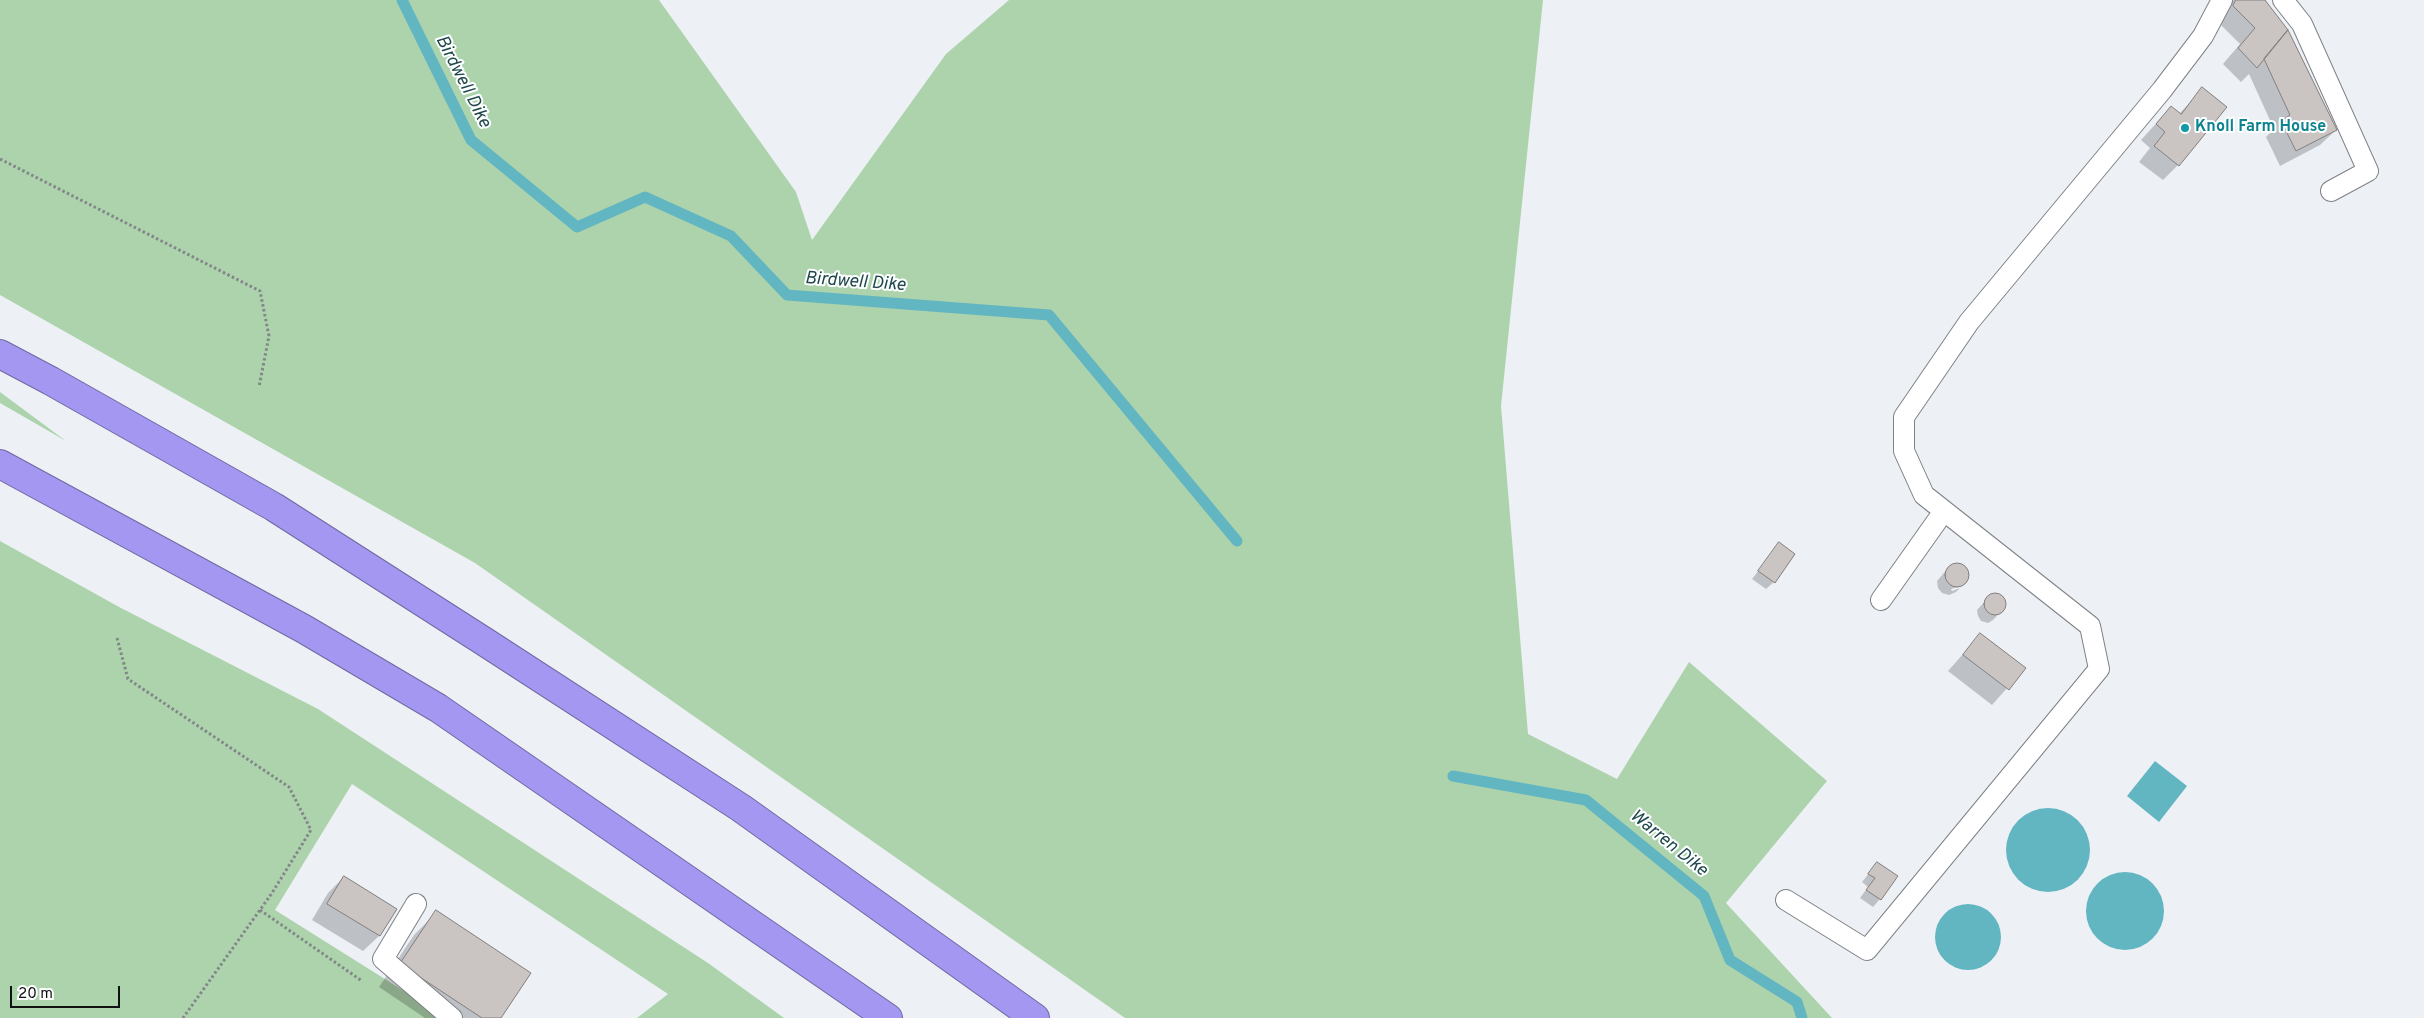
<!DOCTYPE html>
<html>
<head>
<meta charset="utf-8">
<style>
  body { margin:0 }
  #map { position:relative; width:2424px; height:1018px; overflow:hidden; background:#edf1f5; font-family:Overpass,sans-serif }
  canvas { display:block }
  .scale { position:absolute; left:10px; top:986px; width:110px; height:22px; box-sizing:border-box; border:2px solid #101113; border-top:0; padding-left:6px; font-size:15px; line-height:18px; white-space:nowrap; color:#101113; -webkit-text-stroke:4px #fdfefe; paint-order:stroke }
</style>
</head>
<body>
<div id="map">
<canvas width="2424" height="1018"></canvas>
<div class="scale">20 m</div>
</div>
<script>
const context = document.querySelector('canvas').getContext('2d');
context.lineJoin = 'round';
function fillPath(path, color) {
  context.fillStyle = color;
  context.fill(path, 'evenodd');
}
function strokePath(path, color, width, dash) {
  context.strokeStyle = color;
  context.lineWidth = width;
  context.lineCap = dash ? 'butt' : 'round';
  context.setLineDash(dash || []);
  context.stroke(path);
}
function drawText(font, color, halo, rows, align = 'center') {
  context.font = font + ' Overpass,sans-serif';
  context.lineWidth = 4;
  context.setLineDash([]);
  context.textBaseline = 'middle';
  context.strokeStyle = halo;
  context.fillStyle = color;
  for (const [text, x, y, turn = 0] of rows) {
    context.save();
    context.translate(x, y);
    context.rotate((+turn || 0) * Math.PI / 180);
    context.textAlign = isNaN(turn) ? turn : align;
    if (halo) context.strokeText(text, 0, 0);
    context.fillText(text, 0, 0);
    context.restore();
  }
}
fillPath(new Path2D(`
  M0,0H659L796,192L812,240L946,54L1009,0H1543L1501,406L1528,734L1617,779L1689,662L1827,781L1726,903L1832,1018H1125L475,563L0,295Z
  M0,392L66,441L0,403Z
  M0,541L121,608L318,709L708,963L784,1018H637L668,994L352,784L275,910L404,991L442,1018H0Z`), '#add3ac');
fillPath(new Path2D(`
  M2155,761L2187,786L2159,822L2127,796Z
  M2006 850a42 42 0 1 1 84 0a42 42 0 1 1-84 0Z
  M2086 911a39 39 0 1 1 78 0a39 39 0 1 1-78 0Z
  M1935 937a33 33 0 1 1 66 0a33 33 0 1 1-66 0Z`), '#62b6c2');
fillPath(new Path2D(`
  M2230,0H2263L2336,130L2320,145L2280,166L2266,137L2274,129L2249,74L2241,82L2223,64L2240,44L2218,22Z
  M2203,89L2178,165L2163,180L2139,162L2150,148L2141,140L2171,107L2179,114Z
  M1779,544L1774,582L1766,589L1752,579Z
  M1956,564L1963,565L1967,570L1968,578L1962,586L1951,589L1952,591L1960,588L1956,592L1949,595L1942,593L1938,588L1937,581L1949,567Z
  M1994,594L2000,596L2004,600L2005,607L1993,620L1988,623L1981,621L1978,616L1977,610L1989,597Z
  M1980,635L2024,669L1992,705L1948,671Z
  M1877,863L1880,899L1873,907L1860,898L1868,887L1862,882Z
  M344,877L395,910L379,936L363,951L312,920L328,893Z
  M437,912L499,1018H425L379,987L414,935Z`), '#0003');
strokePath(new Path2D(`
  M402,0L471,140L577,227L645,197L731,236L787,295L1049,315L1237,541
  M1453,776L1586,800L1704,896L1730,960L1797,1002L1802,1018`), '#62b6c2', 11);
const building = new Path2D(`
  M2236,0H2265L2288,30L2257,68L2238,48L2255,28L2233,6Z
  M2288,30L2337,130L2296,151L2281,121L2290,115L2264,59Z
  M2202,87L2227,107L2179,166L2154,146L2165,132L2156,124L2171,106L2181,114Z
  M1779,542L1795,554L1775,583L1758,571Z
  M1945 575a12 12 0 1 1 24 0a12 12 0 1 1-24 0Z
  M1984 604a11 11 0 1 1 22 0a11 11 0 1 1-22 0Z
  M1980,633L2026,668L2009,690L1963,655Z
  M1877,862L1898,876L1881,900L1866,890L1875,878L1868,874Z
  M344,876L397,909L380,936L327,904Z
  M436,910L531,973L501,1018H482L400,964Z`);
fillPath(building, '#cac4c3');
strokePath(building, '#837e7d', 1);
const lane = new Path2D(`
  M2283,0L2302,24L2368,171L2331,191
  M1881,600L1944,511
  M1786,900L1867,950L2099,669L2090,626L1924,495L1904,451V417L1969,322L2162,90L2203,36L2222,0
  M416,904L383,959L452,1018`);
const highway = new Path2D(`
  M0,354L51,381L274,507L485,642L741,808L1035,1018
  M0,464L304,629L438,708L888,1018`);
strokePath(lane, '#7e8185', 22);
strokePath(highway, '#7068a3', 30);
strokePath(new Path2D(`
  M0,159L260,291L269,336L259,387
  M117,638L128,679L289,787L311,830L272,893L183,1018
  M260,910L362,981`), '#838689', 3, [2.5, 2.5]);
strokePath(lane, '#fff', 20);
strokePath(highway, '#a397f1', 28);
for (const [x, y, r, color] of [
  [2185,128,5,"#0f9aa8"]
]) {
  const dot = new Path2D();
  dot.arc(x, y, r, 0, 2 * Math.PI);
  context.fillStyle = color;
  context.fill(dot);
  strokePath(dot, '#fdfefe', 2);
}
drawText('bold 16px', '#0d838f', '#fdfefe', [
  ["Knoll Farm House",2195,128]
], 'left');
drawText('italic 18px', '#21484d', '#fdfefe', [
  ["Birdwell Dike",462,82,63],
  ["Birdwell Dike",855,283,4],
  ["Warren Dike",1668,844,39]
]);
</script>
</body>
</html>
